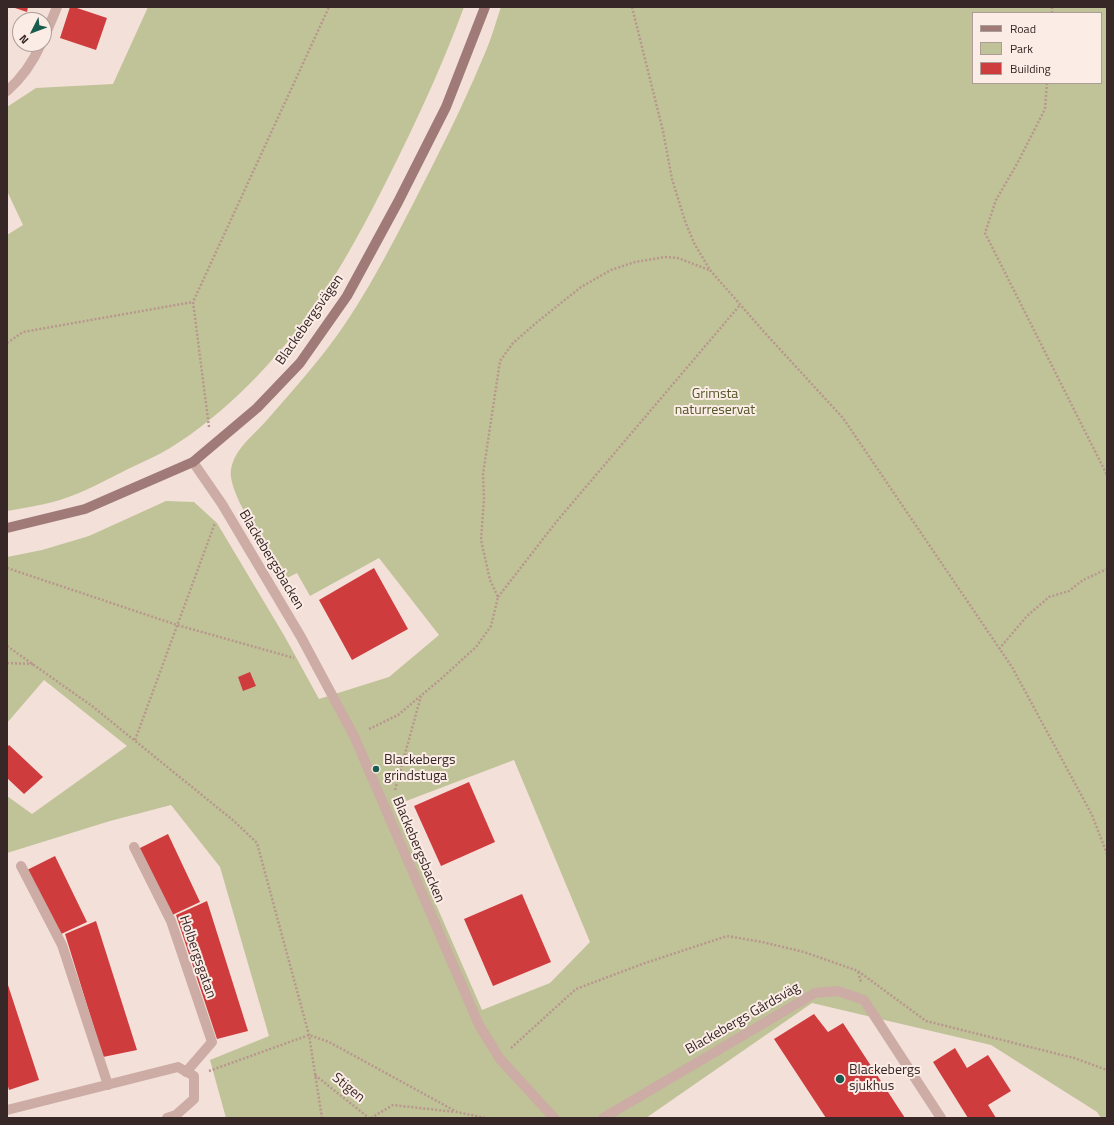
<!DOCTYPE html>
<html>
<head>
<meta charset="utf-8">
<style>
  body { margin:0 }
  #map { position:relative; width:1114px; height:1125px; overflow:hidden; background:#f3e0d9; font-family:"Titillium Web",sans-serif }
  canvas { display:block }
  .frame { position:absolute; inset:0; border:8px solid #372726; pointer-events:none }
  .legend { position:absolute; left:972px; top:12px; width:130px; height:72px; box-sizing:border-box; background:#fbece6; border:1px solid #ad9d99; margin:0; padding:5px 7px; list-style:none; font-size:12px; color:#372726 }
  .legend li { display:flex; align-items:center; gap:8px; height:20px }
  .legend b { width:20px; border:1px solid #ad9d99 }
  .north { position:absolute; left:12px; top:12px; width:40px; height:40px; box-sizing:border-box; background:#fbece6; border:1px solid #ad9d99; border-radius:50%; rotate:228deg; font-size:11px; font-weight:700; line-height:16px; text-align:center; color:#372726 }
  .north::after { content:''; display:block; margin:auto; width:14px; height:18px; background:#195c4f; clip-path:polygon(50% 0,100% 100%,50% 72%,0 100%) }
</style>
</head>
<body>
<div id="map">
<canvas width="1114" height="1125"></canvas>
<div class="frame"></div>
<ul class="legend">
<li><b style="height:5px;background:#a07a76"></b>Road</li>
<li><b style="height:11px;background:#c0c398"></b>Park</li>
<li><b style="height:11px;background:#cf3c3e"></b>Building</li>
</ul>
<div class="north">N</div>
</div>
<script>
const context = document.querySelector('canvas').getContext('2d');
context.lineJoin = 'round';
function fillPath(path, color) {
  context.fillStyle = color;
  context.fill(path, 'evenodd');
}
function strokePath(path, color, width, dash) {
  context.strokeStyle = color;
  context.lineWidth = width;
  context.lineCap = dash ? 'butt' : 'round';
  context.setLineDash(dash || []);
  context.stroke(path);
}
function drawText(font, color, halo, rows, align = 'center') {
  context.font = font + ' "Titillium Web",sans-serif';
  context.lineWidth = 4;
  context.setLineDash([]);
  context.textBaseline = 'middle';
  context.strokeStyle = halo;
  context.fillStyle = color;
  for (const [text, x, y, turn = 0] of rows) {
    context.save();
    context.translate(x, y);
    context.rotate((+turn || 0) * Math.PI / 180);
    context.textAlign = isNaN(turn) ? turn : align;
    if (halo) context.strokeText(text, 0, 0);
    context.fillText(text, 0, 0);
    context.restore();
  }
}
fillPath(new Path2D(`
  M148,7H464C443,64 417,120 390,174C368,218 342,268 313,308C277,360 224,415 170,448C157,456 142,462 128,469C106,480 83,493 60,500C43,505 24,508 7,511V235L23,225L7,191V107L36,88L113,84Z
  M501,7H1107V1118H1101L1097,1112L991,1045L812,1003L646,1118H226L210,1060L269,1036L220,867L171,805L110,821L7,853V796L32,814L127,746L44,680L7,723V557L42,550L89,536L166,501L194,502L217,523L285,637L319,699L389,677L439,635L379,558L310,596L297,573L287,578C272,557 227,494 231,470C234,449 254,435 267,420C283,401 300,383 315,364C356,315 385,258 414,202C438,155 462,108 482,60C490,43 495,25 501,7ZM973,13H1101V83H973ZM514,760L590,942L550,983L482,1010L393,806Z`), '#c0c398');
fillPath(new Path2D(`
  M12,7H28L27,12Z
  M70,7H74L107,18L96,50L60,38Z
  M374,568L408,629L352,660L319,600Z
  M250,672L256,686L243,691L238,677Z
  M9,745L43,777L24,794L7,778V747Z
  M469,782L495,842L441,866L414,806Z
  M168,834L200,902L170,916L138,849Z
  M55,856L87,922L59,935L27,870Z
  M522,894L551,962L493,986L464,919Z
  M207,901L248,1031L217,1039L176,915Z
  M96,921L137,1050L103,1057L65,934Z
  M7,982L39,1080L9,1090L7,1083Z
  M814,1014L828,1032L843,1023L905,1118H826L774,1039Z
  M955,1048L967,1068L988,1055L1011,1091L988,1105L996,1118H968L933,1062Z`), '#cf3c3e');
strokePath(new Path2D(`
  M632,7L663,131L672,179L685,221L694,243L710,270L765,333L843,418L1012,667L1092,815L1107,854
  M1052,13V7
  M1047,83L1045,109L1018,162L996,200L985,233L1107,475
  M7,343L23,332L193,302
  M209,427L193,302L329,7
  M7,568L177,625L294,658
  M498,597L557,521L740,305
  M7,646L92,706L234,821L257,843L309,1035L322,1118
  M999,649L1027,616L1049,597L1069,591L1083,580L1107,569
  M7,663L33,664
  M369,729L398,715L442,678L476,647L491,626L498,597L490,580L481,540L484,499L483,474L500,361L513,343L536,323L581,287L611,270L635,262L665,257L678,258L709,270
  M135,740L215,523
  M395,790L421,696
  M858,972L861,982
  M511,1048L576,989L645,963L727,936L762,942L804,952L858,971L926,1021L1074,1058L1107,1070
  M209,1071L309,1035L329,1042L457,1112L485,1118
  M315,1075L369,1118
  M371,1118L393,1105L455,1112`), '#b8968e', 2.5, [2, 2]);
strokePath(new Path2D(`
  M44,38L57,7
  M7,91C22,78 33,62 41,44
  M193,462L222,504L301,637L354,736L479,1025L500,1059L554,1118
  M134,847L171,921L212,1042L186,1072
  M21,866L62,945L108,1085
  M7,1110L178,1067L194,1076V1099L176,1115L167,1118
  M603,1118L815,993L838,991L864,1000L941,1118`), '#ccaca4', 10);
strokePath(new Path2D(`
  M7,528L85,509L193,462L257,408L300,363L347,296L398,202L446,107L485,7`), '#a07a76', 10);
for (const [x, y, r, color] of [
  [376,769,4,"#195c4f"],
  [840,1079,5,"#195c4f"]
]) {
  const dot = new Path2D();
  dot.arc(x, y, r, 0, 2 * Math.PI);
  context.fillStyle = color;
  context.fill(dot);
  strokePath(dot, '#fbece6', 1.5);
}
drawText('14px', '#372726', '#fbece6', [
  ["Blackebergsvägen",310,320,-55],
  ["Blackebergsbacken",271,560,59],
  ["Blackebergsbacken",418,850,67],
  ["Holbergsgatan",197,957,71],
  ["Blackebergs Gårdsväg",743,1019,-30],
  ["Stigen",348,1088,39]
]);
drawText('14px', '#525728', '#fbece6', [
  ["Grimsta",715,395],
  ["naturreservat",715,411]
]);
drawText('14px', '#372726', '#fbece6', [
  ["Blackebergs",384,761],
  ["grindstuga",384,777],
  ["Blackebergs",849,1071],
  ["sjukhus",849,1087]
], 'left');
</script>
</body>
</html>
